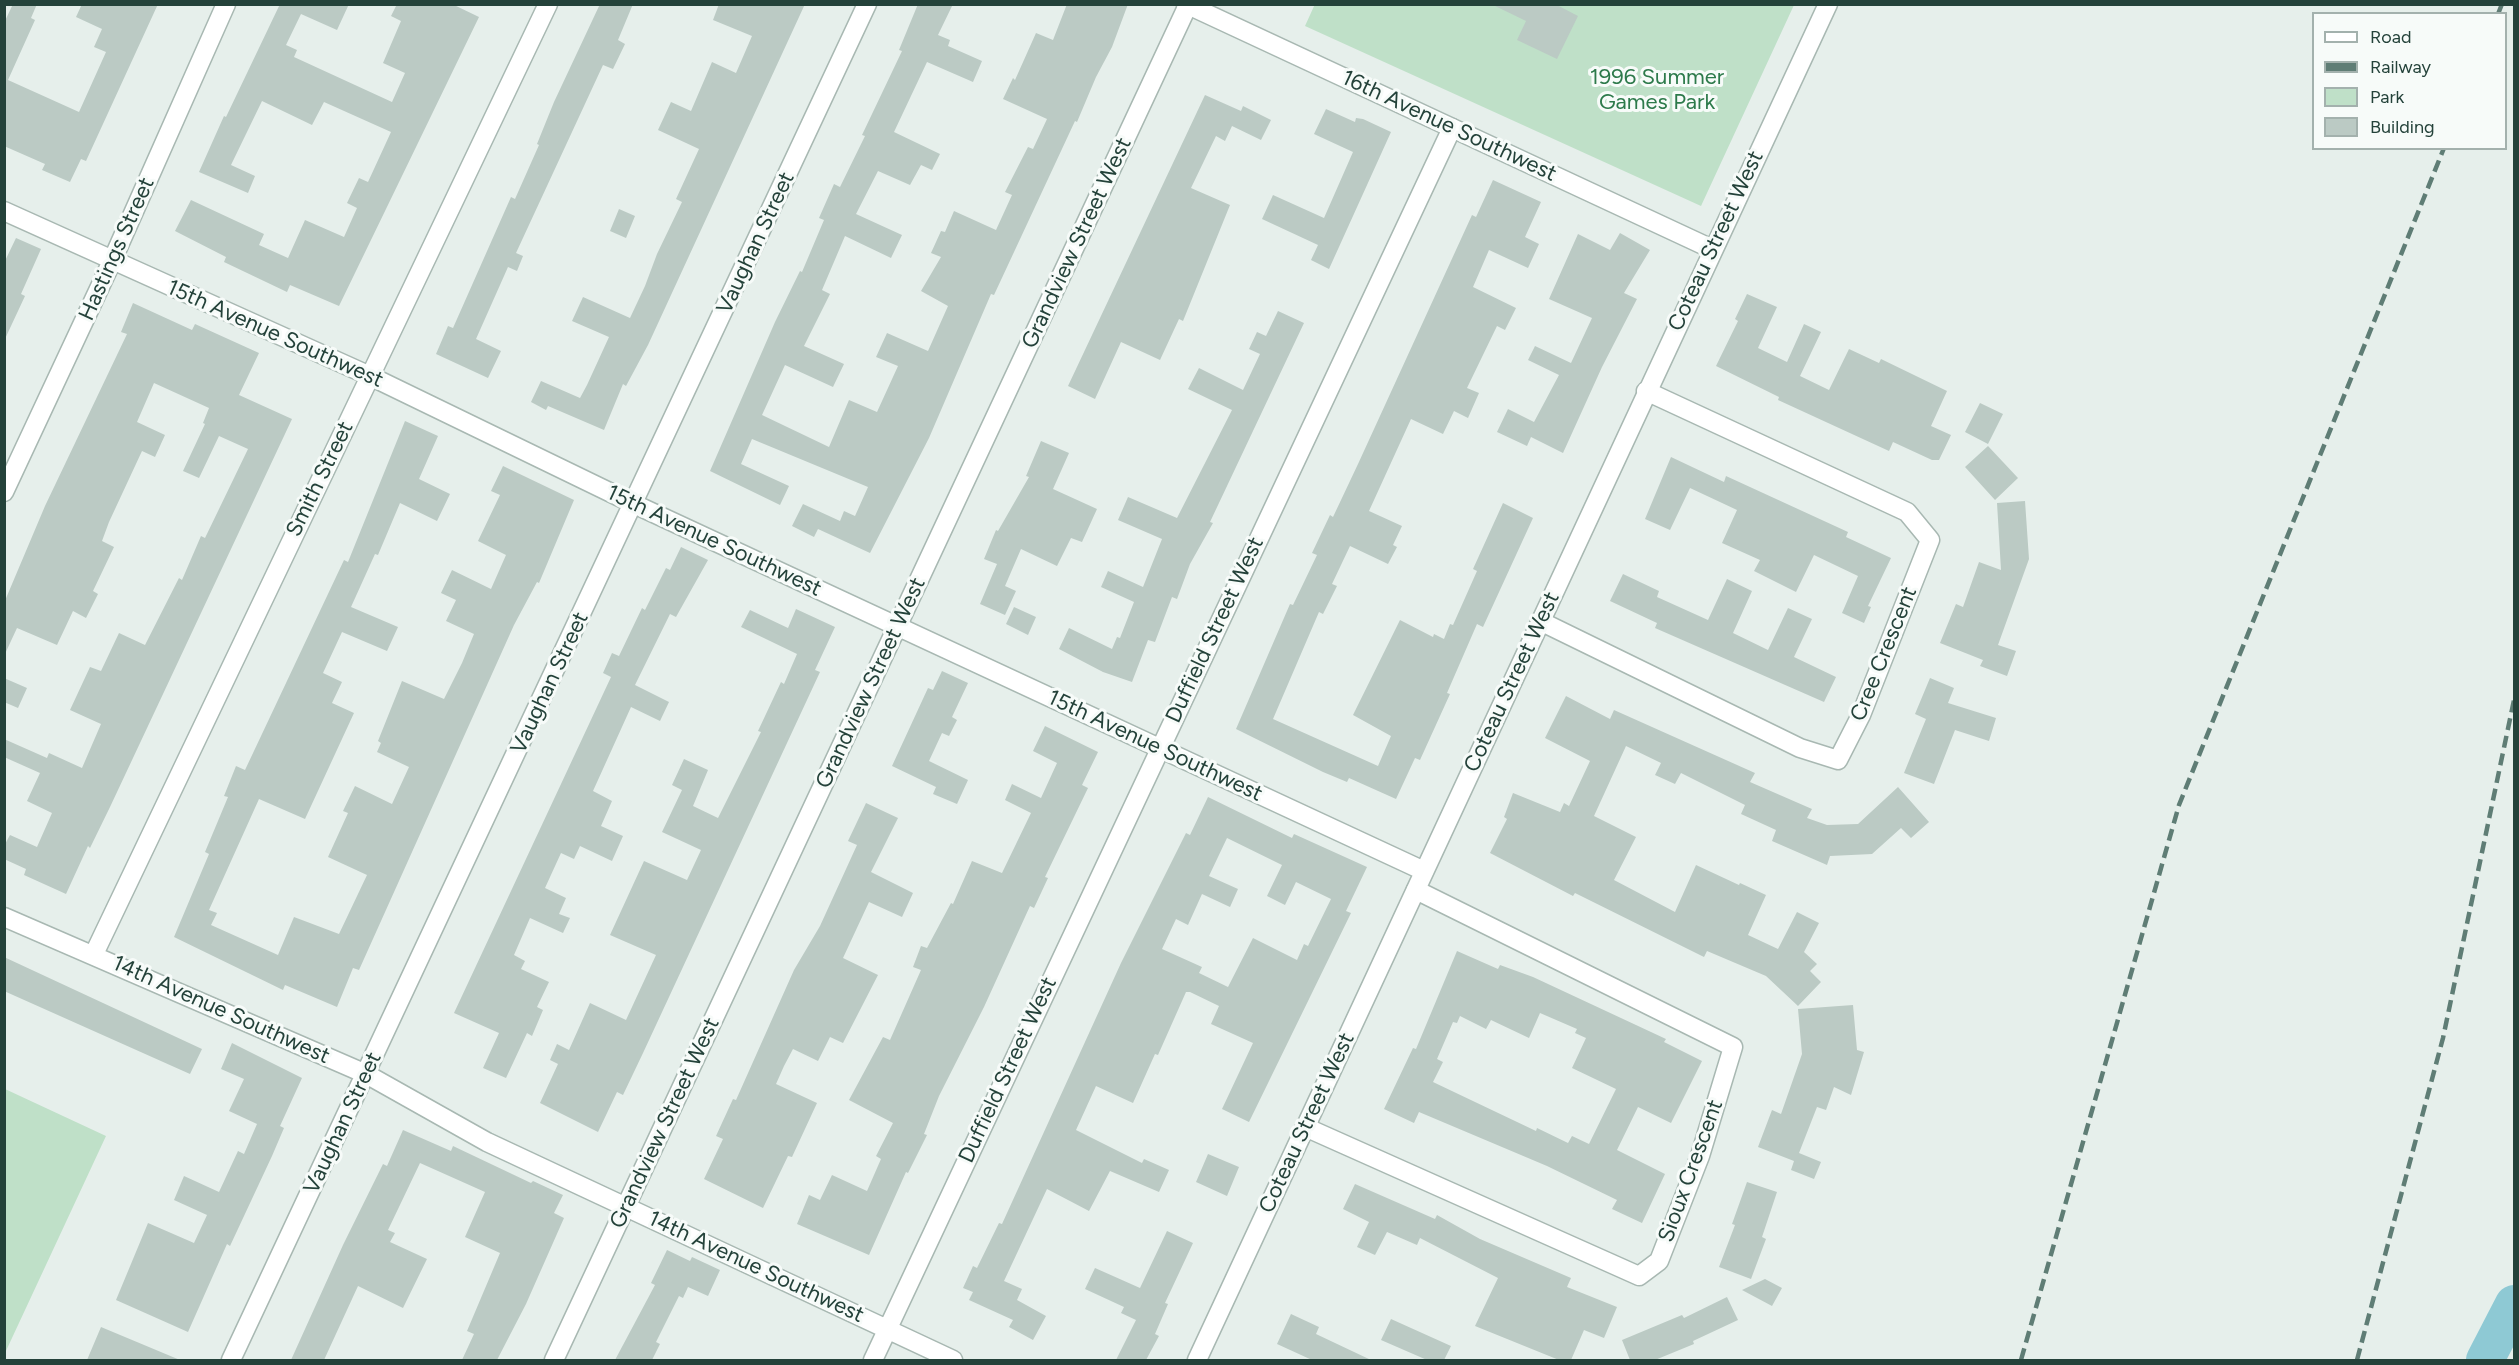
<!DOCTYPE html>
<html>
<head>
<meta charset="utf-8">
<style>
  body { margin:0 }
  #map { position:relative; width:2519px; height:1365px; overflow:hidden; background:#e6efeb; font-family:Figtree,sans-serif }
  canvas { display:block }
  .frame { position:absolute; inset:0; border:6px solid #24423a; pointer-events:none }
  .legend { position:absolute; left:2312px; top:12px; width:195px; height:138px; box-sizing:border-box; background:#f7fbf9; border:2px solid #a3b1ad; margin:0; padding:8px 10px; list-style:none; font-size:18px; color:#24423a }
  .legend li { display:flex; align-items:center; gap:12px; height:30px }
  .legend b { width:30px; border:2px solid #a3b1ad }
</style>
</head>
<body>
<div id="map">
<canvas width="2519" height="1365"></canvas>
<div class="frame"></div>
<ul class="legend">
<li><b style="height:8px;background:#fff"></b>Road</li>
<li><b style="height:8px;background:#5f7d75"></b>Railway</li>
<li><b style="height:16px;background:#bfe0c8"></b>Park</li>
<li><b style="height:16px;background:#bbcac4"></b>Building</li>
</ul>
</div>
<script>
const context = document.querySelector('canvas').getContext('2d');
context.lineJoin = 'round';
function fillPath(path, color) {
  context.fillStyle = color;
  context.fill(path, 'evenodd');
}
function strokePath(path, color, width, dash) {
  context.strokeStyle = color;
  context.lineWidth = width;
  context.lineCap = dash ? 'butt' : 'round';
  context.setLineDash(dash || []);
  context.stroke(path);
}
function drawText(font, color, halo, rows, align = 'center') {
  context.font = font + ' Figtree,sans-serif';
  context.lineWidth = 6;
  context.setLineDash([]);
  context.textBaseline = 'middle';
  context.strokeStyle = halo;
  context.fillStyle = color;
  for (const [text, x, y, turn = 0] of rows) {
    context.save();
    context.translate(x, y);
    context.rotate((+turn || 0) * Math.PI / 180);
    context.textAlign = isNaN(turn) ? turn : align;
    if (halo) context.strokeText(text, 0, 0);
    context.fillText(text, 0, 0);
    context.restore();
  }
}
fillPath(new Path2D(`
  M1315,4L1794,5L1701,206L1305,26Z
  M5,1089L106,1136L5,1353Z`), '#bfe0c8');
strokePath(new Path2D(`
  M2485,1360L2514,1304`), '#8ec9d4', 38);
fillPath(new Path2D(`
  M13,4H37L31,18L35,20L8,80L79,112L106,52L94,47L102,29L76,17L82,4H158L86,161L81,159L70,182L42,170L45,164L4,146V23Z
  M280,4H349L337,30L301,14L286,45L297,50L294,57L392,102L405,73L383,63L401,21L391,16L397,4H452L479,17L339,306L290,285L287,292L224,262L226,257L175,231L191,200L264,234L259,245L288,258L305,220L344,237L357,208L347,203L359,178L368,182L391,132L324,102L312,125L262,101L231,165L255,176L248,193L199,172L224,116L226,117Z
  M600,4H633L618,40L625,44L613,69L603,65L516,253L523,256L517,271L508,267L476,339L501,351L488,378L436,354L448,326L453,328L511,197L515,199L539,145L537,144L554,102Z
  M719,4H805L648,345L626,386L623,384L604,430L548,406L546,410L531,402L541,381L580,398L587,385L609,337L572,321L583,297L630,318L645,286L657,254L682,202L676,199L699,149L658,130L671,102L691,111L712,62L736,73L752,36L713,20Z
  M918,4H953L938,35L950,40L948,46L982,61L973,82L927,62L894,132L940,154L932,170L921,165L910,185L878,171L856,214L902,235L891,258L845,236L822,290L830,294L804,346L844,364L833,387L785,365L762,415L829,447L849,400L877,412L898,366L876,357L887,333L928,351L948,306L921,291L941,257L931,253L941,231L945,232L954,211L996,230L1012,195L1005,192L1028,147L1033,149L1047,119L1003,99L1013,78L1015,80L1036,33L1053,40L1067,4H1128L1112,47L1096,77L1077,122L1075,121L994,295L991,294L929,438L870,553L818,529L814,537L792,526L803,504L840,521L844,511L855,516L868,487L752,439L741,464L789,486L780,505L710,471L775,322L800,271L802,272L824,220L819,218L834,184L840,187L865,136L862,135L902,51L899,50Z
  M1491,4H1555L1578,16L1557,59L1517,40L1526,21Z
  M1205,95L1241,111L1243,106L1271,120L1261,140L1232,126L1225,141L1216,136L1191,188L1230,205L1183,321L1179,319L1160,360L1121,342L1095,399L1068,386Z
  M1326,109L1355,122L1356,118L1363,119L1391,132L1329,269L1311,260L1318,245L1262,219L1273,195L1324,218L1353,152L1314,134Z
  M1493,180L1541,202L1525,237L1539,244L1528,268L1489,250L1473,287L1516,308L1505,330L1497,326L1467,388L1479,393L1468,418L1454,411L1443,434L1411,419L1369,511L1402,526L1393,545L1397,547L1388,564L1350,546L1332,584L1337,586L1323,614L1319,612L1273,719L1378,766L1391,736L1353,715L1400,620L1433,637L1434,634L1444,639L1450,624L1453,625L1477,571L1473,569L1503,503L1533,518L1483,627L1477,624L1447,693L1450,694L1420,760L1415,758L1396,799L1349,778L1347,782L1323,772L1236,729L1290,604L1293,605L1317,555L1312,553L1330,515L1333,517L1358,464L1472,215L1476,217Z
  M619,209L635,216L626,238L610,231Z
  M1620,233L1650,250L1624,293L1637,299L1602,367L1563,453L1531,437L1527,446L1497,432L1508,409L1534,422L1559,375L1528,360L1535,346L1571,363L1592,318L1549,299L1578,234L1610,250Z
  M16,238L41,249L21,294L25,296L4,341V263Z
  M1747,294L1777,307L1758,348L1787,362L1804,324L1821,332L1800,376L1829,390L1849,349L1879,363L1881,359L1947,391L1931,426L1951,435L1939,460H1932L1893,442L1889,451L1778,400L1779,397L1716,366L1738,321L1735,319Z
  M133,303L192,330L195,324L259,353L239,395L292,419L110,807L90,848L88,846L66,894L24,875L26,869L4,859V846L10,835L37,847L52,813L27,801L40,773L4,757V739L47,758L49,753L82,768L101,724L70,710L90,667L101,671L119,633L145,645L179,578L182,580L201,536L205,538L248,449L219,436L199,478L183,471L205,424L203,423L209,408L154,383L137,422L165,435L155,457L142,451L109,522L102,541L114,547L93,591L98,594L86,618L73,611L57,645L17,628L4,656V603L45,506L127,334L121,332Z
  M1278,311L1304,323L1210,522L1213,523L1190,564L1177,599L1172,597L1155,642L1148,640L1132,682L1103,672L1059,649L1069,628L1112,649L1117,637L1120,638L1134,602L1101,587L1108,571L1143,587L1162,539L1118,520L1128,497L1177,518L1232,410L1188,389L1199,368L1243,390L1260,354L1249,349L1257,332L1266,336Z
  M1980,403L2003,414L1988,444L1965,432Z
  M405,421L438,436L419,479L450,494L437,521L400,503L378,555L375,554L351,607L398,627L387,651L342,632L323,673L342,682L332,703L354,713L305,819L259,799L209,910L217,913L211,925L278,955L294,917L339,934L367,875L328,857L348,813L343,811L355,786L392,804L409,767L377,752L381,743L378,741L402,681L444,699L462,663L474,634L446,621L456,600L441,593L452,570L491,589L506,555L478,541L500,495L491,491L503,466L574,500L539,583L537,582L514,625L359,970L353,968L337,1007L285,985L283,990L174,937L209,854L205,852L228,797L224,796L236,766L245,770L344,560L348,562Z
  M1041,441L1069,453L1053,489L1097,509L1082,542L1071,538L1057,566L1021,549L1005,586L1016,591L1005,615L980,604L997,564L984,559L996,530L998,531L1029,477L1026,476Z
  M1988,446L2018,478L1995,500L1965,467Z
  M1671,457L1724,482L1726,476L1811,515L1848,532L1846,537L1891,558L1868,606L1871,607L1864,623L1842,613L1858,576L1814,555L1796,592L1754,571L1760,560L1722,543L1737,510L1690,488L1670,530L1645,519Z
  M2025,501L2029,559L1998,645L2016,651L2007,676L1980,666L1983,660L1940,643L1956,604L1963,607L1979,562L2001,570L1997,503Z
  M681,547L708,560L676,617L670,614L635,685L669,702L660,721L631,707L593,791L612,801L601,826L623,836L612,861L580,846L574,859L561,853L545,888L566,898L559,914L570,918L563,933L530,918L514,955L525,961L521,969L549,982L537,1007L543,1010L532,1036L527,1033L506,1078L483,1068L499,1033L454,1013L611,677L603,673L612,653L619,656L642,608L645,610L666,568L670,570Z
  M1623,574L1659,591L1657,597L1708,620L1727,579L1752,591L1733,633L1768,650L1788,608L1812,619L1794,657L1836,677L1824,702L1655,628L1657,623L1610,601Z
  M1014,607L1036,617L1028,635L1006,624Z
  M796,609L835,627L815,670L820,672L643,1053L623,1095L617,1092L598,1132L540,1103L558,1064L550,1060L557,1044L569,1050L590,1003L626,1020L656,955L610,935L644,861L687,880L701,850L662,832L682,790L672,785L684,759L708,770L693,806L718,818L761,732L758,731L781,682L784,684L797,654L741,627L750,610L788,628Z
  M942,671L968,683L952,717L957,720L949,736L942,733L929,761L968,780L957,804L933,794L936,787L892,766L928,688L933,690Z
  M4,678L27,688L18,708L4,702Z
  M1930,678L1954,688L1948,703L1996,718L1989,741L1955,730L1934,784L1904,773L1926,719L1915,714Z
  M1566,696L1610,719L1614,710L1755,773L1750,782L1812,809L1807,818L1827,825L1858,824L1898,787L1929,822L1911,838L1901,828L1872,854L1830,856L1827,865L1772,841L1776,830L1741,814L1745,805L1681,773L1675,784L1655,775L1661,763L1626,746L1594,816L1636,837L1614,880L1675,912L1696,865L1739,885L1740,883L1766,895L1748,935L1778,949L1797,912L1819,923L1804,952L1817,964L1810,971L1821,982L1798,1006L1766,976L1707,951L1704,957L1575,893L1573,896L1490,853L1507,819L1504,817L1513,793L1560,812L1564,803L1569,806L1590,761L1545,738Z
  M1045,726L1098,752L1082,785L1088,788L1045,877L1048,878L1034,908L1030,906L984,1007L939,1096L924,1134L927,1135L908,1173L906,1172L869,1255L797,1224L809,1195L820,1200L832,1175L867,1191L881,1159L876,1156L893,1123L849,1100L883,1037L890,1040L921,970L913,967L921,946L927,948L951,903L953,904L972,861L1002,873L1031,813L1005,800L1012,784L1041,798L1057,763L1033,751Z
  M1208,797L1292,838L1294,834L1367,867L1346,911L1351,913L1249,1122L1222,1109L1253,1043L1211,1024L1219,1006L1190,992H1186L1158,1055L1155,1054L1133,1103L1096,1086L1076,1130L1142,1163L1144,1159L1169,1170L1159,1192L1110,1171L1089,1211L1047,1189L1004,1281L1022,1289L1017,1300L1046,1316L1033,1340L1009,1327L1013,1320L969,1300L973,1292L963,1288L973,1266L977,1268L999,1223L1002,1224L1121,963L1186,833L1190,835ZM1227,838L1282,865L1267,896L1285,905L1296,882L1331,899L1308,946L1304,944L1297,960L1253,938L1228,987L1199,973L1202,967L1162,949L1176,919L1188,925L1202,894L1230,907L1238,889L1209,876Z
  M866,803L898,818L871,872L913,893L902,917L869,902L843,958L878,975L843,1043L830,1037L818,1061L793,1049L784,1066L776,1084L817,1103L792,1157L788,1156L763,1208L704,1179L723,1139L716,1136L733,1099L736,1100L794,970L820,926L857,845L848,841Z
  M1457,951L1498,969L1500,965L1533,977L1666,1039L1664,1042L1702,1061L1671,1123L1638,1107L1617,1150L1665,1174L1642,1223L1612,1209L1617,1200L1547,1166L1419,1112L1414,1123L1384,1109L1413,1048L1416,1049ZM1540,1013L1577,1029L1575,1033L1586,1038L1572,1068L1616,1089L1589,1144L1572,1136L1568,1143L1537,1128L1536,1131L1433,1082L1443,1062L1437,1059L1453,1022L1457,1023L1460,1016L1486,1029L1491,1020L1529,1038Z
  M4,957L202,1049L190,1074L4,991Z
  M1853,1005L1857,1050L1864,1052L1851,1095L1834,1087L1826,1110L1817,1107L1799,1153L1821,1162L1814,1179L1791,1170L1794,1161L1758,1147L1772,1110L1781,1114L1802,1054L1798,1009Z
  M232,1043L302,1078L280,1126L284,1128L272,1156L230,1246L227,1244L188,1332L116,1300L148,1223L194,1243L207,1215L174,1200L184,1176L219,1192L238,1151L244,1154L257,1124L229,1111L244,1079L221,1069Z
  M403,1130L451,1151L453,1146L531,1183L533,1181L563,1195L554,1213L564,1218L526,1304L497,1360H462L474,1334L467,1331L500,1253L465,1237L485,1192L420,1163L388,1230L395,1233L390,1242L427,1259L403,1308L358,1286L324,1360H291L343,1245L383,1164L387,1166Z
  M1208,1154L1239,1167L1227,1196L1196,1182Z
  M1747,1182L1777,1192L1762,1237L1766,1239L1751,1279L1719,1267L1735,1225L1732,1224Z
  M1355,1184L1435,1219L1437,1215L1480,1239L1571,1278L1567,1287L1617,1307L1604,1338L1584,1330L1571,1360H1559L1475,1326L1498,1278L1420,1238L1417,1245L1387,1232L1375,1255L1357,1247L1369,1222L1343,1209Z
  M1167,1231L1193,1243L1165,1303L1168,1304L1155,1334L1159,1336L1146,1360H1116L1136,1320L1121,1313L1124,1307L1085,1289L1095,1268L1140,1288Z
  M667,1250L690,1261L692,1257L720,1270L708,1296L688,1287L683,1298L679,1296L656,1342L660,1344L652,1360H615L655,1285L651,1283Z
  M1765,1279L1782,1288L1772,1306L1742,1290Z
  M1727,1297L1738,1320L1693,1341L1694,1344L1655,1360H1630L1622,1340L1682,1315L1684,1318Z
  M1291,1314L1319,1327L1316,1334L1371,1360H1312L1277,1344Z
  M1391,1319L1451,1346L1444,1360H1427L1381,1340Z
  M101,1327L180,1360H87Z`), '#bbcac4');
const minor = new Path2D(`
  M4,211L370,376L634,504L1424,871
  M4,492L112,261L226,4
  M1540,621L1800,748L1838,760L1861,715L1930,540L1907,512L1646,391
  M4,917L366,1074L487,1142L953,1360
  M94,954L548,4
  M1305,1127L1639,1276L1659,1261L1700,1156L1733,1047L1416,890
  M231,1360L867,4
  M554,1360L1188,5
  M873,1360L1452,128`);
const tertiary = new Path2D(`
  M1186,4L1712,249
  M1197,1360L1828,4`);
strokePath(minor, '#a8b8b2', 21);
strokePath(tertiary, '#a8b8b2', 21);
strokePath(minor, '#fff', 18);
strokePath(tertiary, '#fff', 18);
strokePath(new Path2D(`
  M2498,14L2502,4
  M2021,1360L2179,805L2444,148
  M2357,1360L2443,1038L2514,700`), '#5f7d75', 4.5, [12, 6]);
drawText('22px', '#2d7a4b', '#f7fbf9', [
  ["1996 Summer",1657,78],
  ["Games Park",1657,103]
]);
drawText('22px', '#24423a', '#f7fbf9', [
  ["16th Avenue Southwest",1449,126,25],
  ["Coteau Street West",1716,241,-65],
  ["Vaughan Street",756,243,-65],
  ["Grandview Street West",1077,243,-65],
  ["Hastings Street",117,249,-66],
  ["15th Avenue Southwest",275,334,24],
  ["Smith Street",320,479,-64],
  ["15th Avenue Southwest",714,541,25],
  ["Duffield Street West",1215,630,-65],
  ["Cree Crescent",1884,654,-68],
  ["Coteau Street West",1512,682,-65],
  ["Vaughan Street",550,683,-65],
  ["Grandview Street West",871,683,-65],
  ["15th Avenue Southwest",1155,746,25],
  ["14th Avenue Southwest",221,1010,24],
  ["Duffield Street West",1008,1070,-65],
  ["Vaughan Street",343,1123,-65],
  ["Grandview Street West",665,1123,-65],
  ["Coteau Street West",1307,1123,-65],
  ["Sioux Crescent",1691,1171,-70],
  ["14th Avenue Southwest",756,1267,25]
]);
</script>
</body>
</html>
